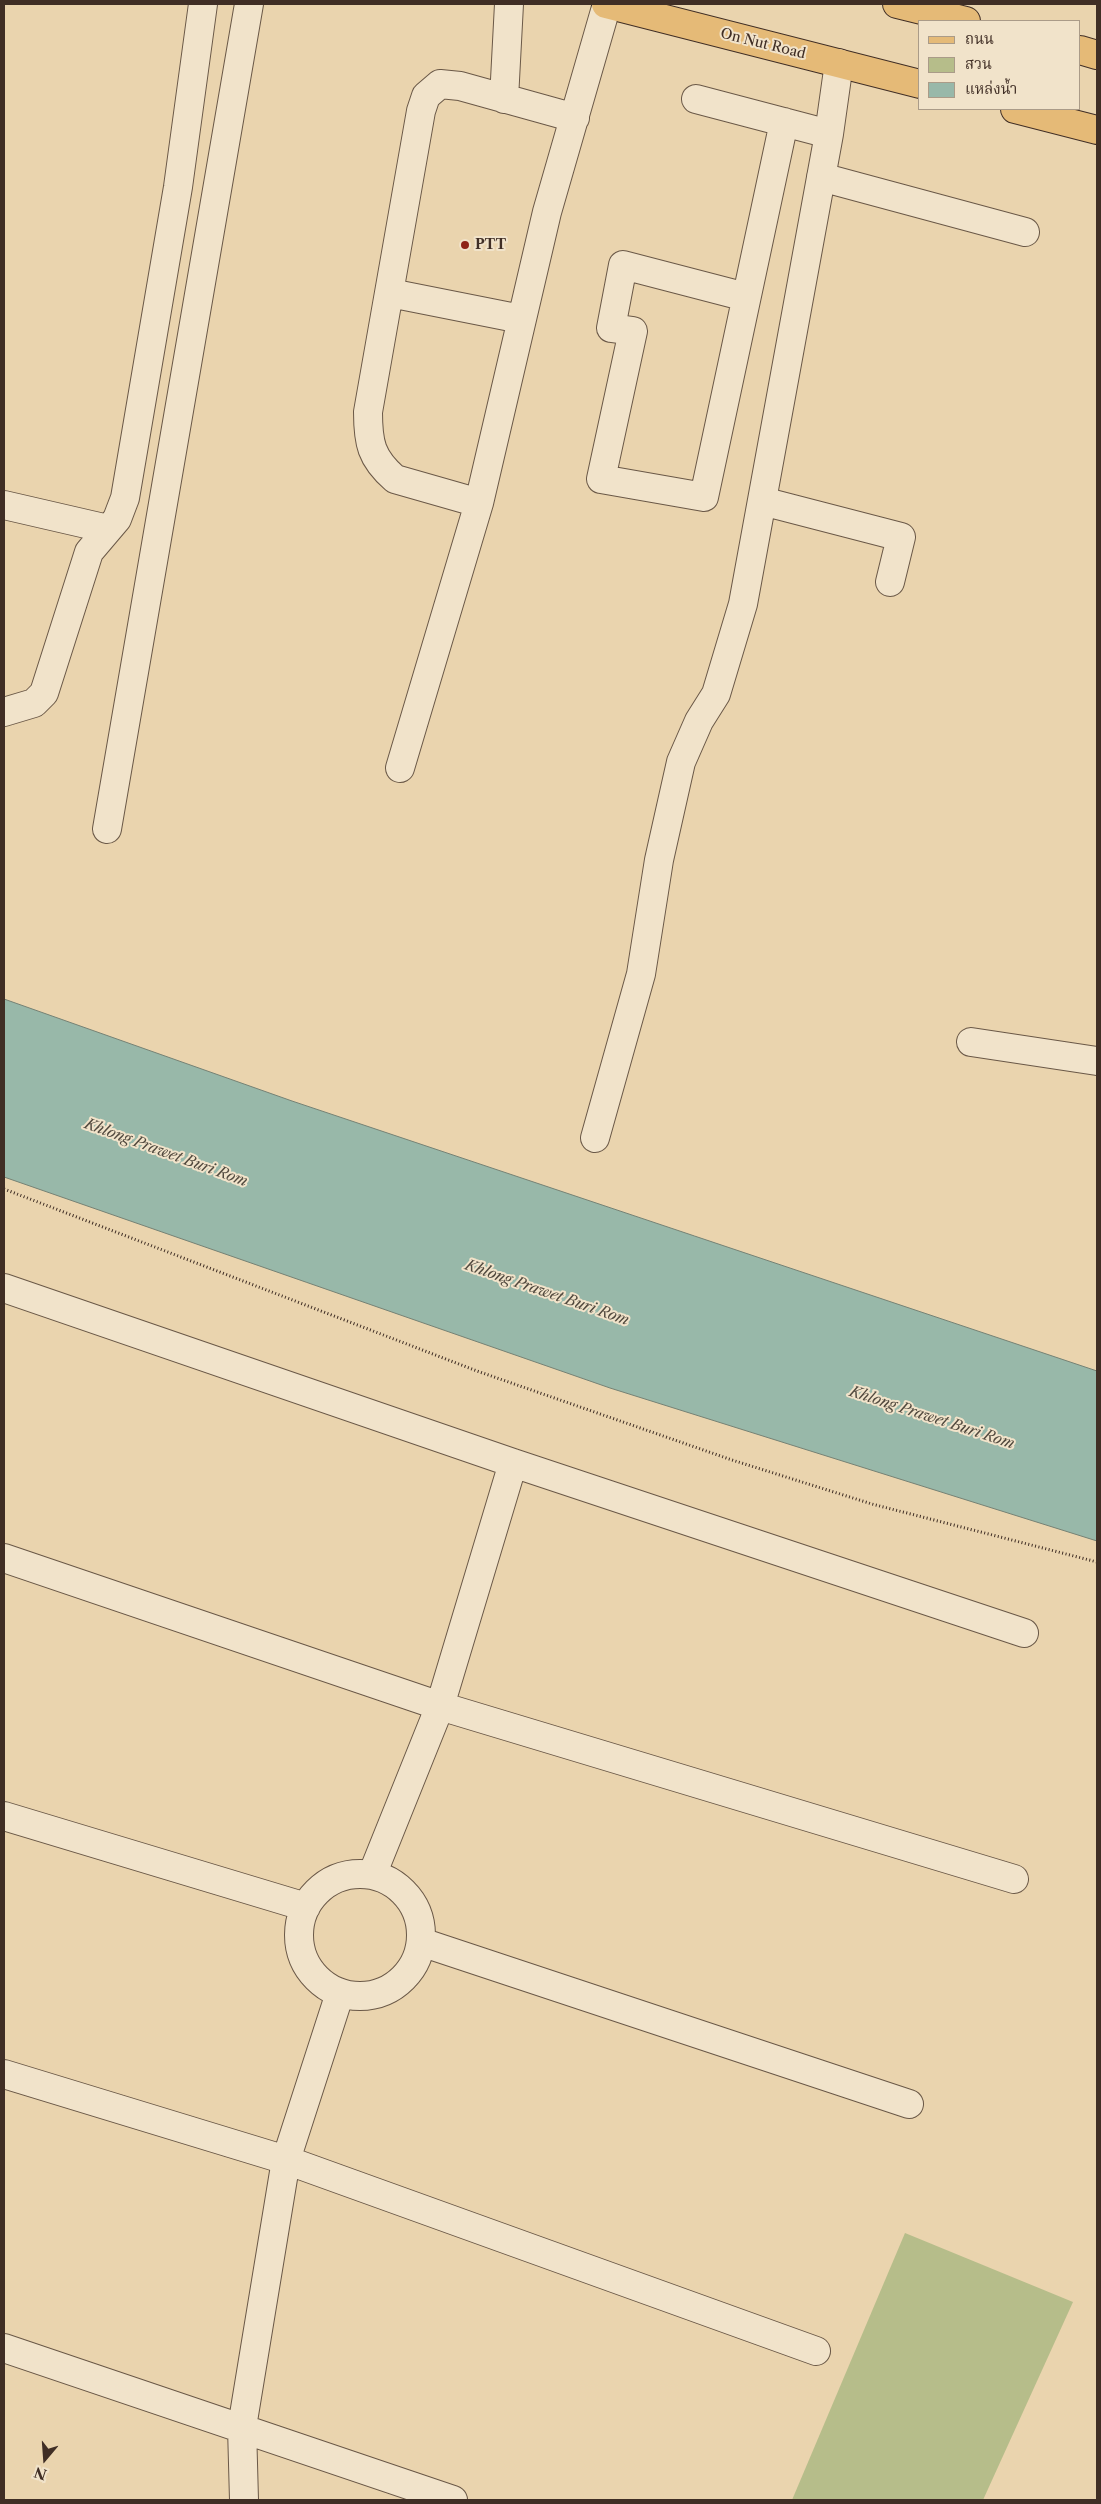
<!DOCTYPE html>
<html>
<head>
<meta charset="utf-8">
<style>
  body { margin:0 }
  #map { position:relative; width:1101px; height:2504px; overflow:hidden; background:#ead4ae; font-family:"Libre Caslon Text","Noto Serif Thai",serif }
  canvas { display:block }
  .frame { position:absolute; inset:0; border:5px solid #402e25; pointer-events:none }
  .legend { position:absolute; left:918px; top:20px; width:162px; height:90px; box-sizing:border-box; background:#f1e3ca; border:1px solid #aa9b88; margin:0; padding:6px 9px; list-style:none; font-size:15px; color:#402e25 }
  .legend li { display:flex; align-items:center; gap:10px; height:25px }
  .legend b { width:25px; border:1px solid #aa9b88 }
  .north { position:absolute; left:20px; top:2434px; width:50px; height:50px; -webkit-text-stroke:4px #f1e3ca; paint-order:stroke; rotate:198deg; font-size:14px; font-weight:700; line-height:20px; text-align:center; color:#402e25 }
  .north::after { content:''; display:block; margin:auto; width:18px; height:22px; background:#402e25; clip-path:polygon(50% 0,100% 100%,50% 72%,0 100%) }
</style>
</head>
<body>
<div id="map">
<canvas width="1101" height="2504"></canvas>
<div class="frame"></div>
<ul class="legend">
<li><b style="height:6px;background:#e5ba77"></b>ถนน</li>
<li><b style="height:14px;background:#b6bd8a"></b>สวน</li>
<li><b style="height:14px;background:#98b8a9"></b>แหล่งน้ำ</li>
</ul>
<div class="north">N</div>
</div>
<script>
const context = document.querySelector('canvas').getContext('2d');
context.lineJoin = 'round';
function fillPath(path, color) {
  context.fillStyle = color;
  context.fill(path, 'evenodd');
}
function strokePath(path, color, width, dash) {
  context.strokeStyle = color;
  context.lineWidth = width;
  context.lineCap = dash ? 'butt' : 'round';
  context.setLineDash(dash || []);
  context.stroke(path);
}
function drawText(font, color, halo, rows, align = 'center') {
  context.font = font + ' "Libre Caslon Text",serif';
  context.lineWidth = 4;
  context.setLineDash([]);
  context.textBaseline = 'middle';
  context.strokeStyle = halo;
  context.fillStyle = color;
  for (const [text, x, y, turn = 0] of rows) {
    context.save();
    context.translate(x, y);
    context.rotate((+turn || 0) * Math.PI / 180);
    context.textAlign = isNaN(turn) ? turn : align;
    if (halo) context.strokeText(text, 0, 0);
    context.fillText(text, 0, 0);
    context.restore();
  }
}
fillPath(new Path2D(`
  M905,2233L1073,2302L983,2500H792Z`), '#b6bd8a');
const water = new Path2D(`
  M4,999L292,1101L1097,1371V1541L610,1388L4,1177Z`);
fillPath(water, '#98b8a9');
strokePath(water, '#758174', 1);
const minor = new Path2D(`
  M504,99L509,4
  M696,99L829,134
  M821,177L1025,232
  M390,293L521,319
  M746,297L623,265L611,328L633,331L601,479L704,497L784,122
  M762,501L901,537L890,582
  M479,503L395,479C371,458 368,443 368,412L421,111L426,96L440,84L460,86L575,118
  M4,505L108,529
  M4,712L34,703L44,693L89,552L117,519L125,498L178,187L203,4
  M400,768L479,503L547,212L607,4
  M107,829L249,4
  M971,1042L1097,1061
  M595,1138L641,974L659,860L681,762L699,721L716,694L743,604L829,134L839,63
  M4,1288L513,1463L1024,1633
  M4,1558L440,1706L1014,1879
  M4,1816L306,1907
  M299 1935a61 61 0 1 1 122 0a61 61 0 1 1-122 0Z
  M372,1875L440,1706L513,1463
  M421,1942L909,2104
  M4,2074L286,2160L816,2351
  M4,2348L453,2500
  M244,2500L242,2427L286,2160L340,1993`);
const major = new Path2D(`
  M606,4L920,84
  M897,4L966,21
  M1080,50L1097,55
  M1015,109L1097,130`);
strokePath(minor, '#6a5847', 30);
strokePath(major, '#402e25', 30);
strokePath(new Path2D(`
  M4,1189L477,1371L732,1460L872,1504L1097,1562`), '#402e25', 3, [1, 2.5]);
strokePath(minor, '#f1e3ca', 28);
strokePath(major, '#e5ba77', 28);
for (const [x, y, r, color] of [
  [465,245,5,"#8f2418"]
]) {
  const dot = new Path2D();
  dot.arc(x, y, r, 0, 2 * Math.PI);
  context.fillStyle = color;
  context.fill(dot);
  strokePath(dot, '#f1e3ca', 2);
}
drawText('14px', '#402e25', '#f1e3ca', [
  ["On Nut Road",763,44,14]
]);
drawText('bold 14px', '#402e25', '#f1e3ca', [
  ["PTT",475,245]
], 'left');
drawText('italic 15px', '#524a3f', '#f1e3ca', [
  ["Khlong Prawet Buri Rom",166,1153,20],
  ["Khlong Prawet Buri Rom",547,1293,19],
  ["Khlong Prawet Buri Rom",932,1418,18]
]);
</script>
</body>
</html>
